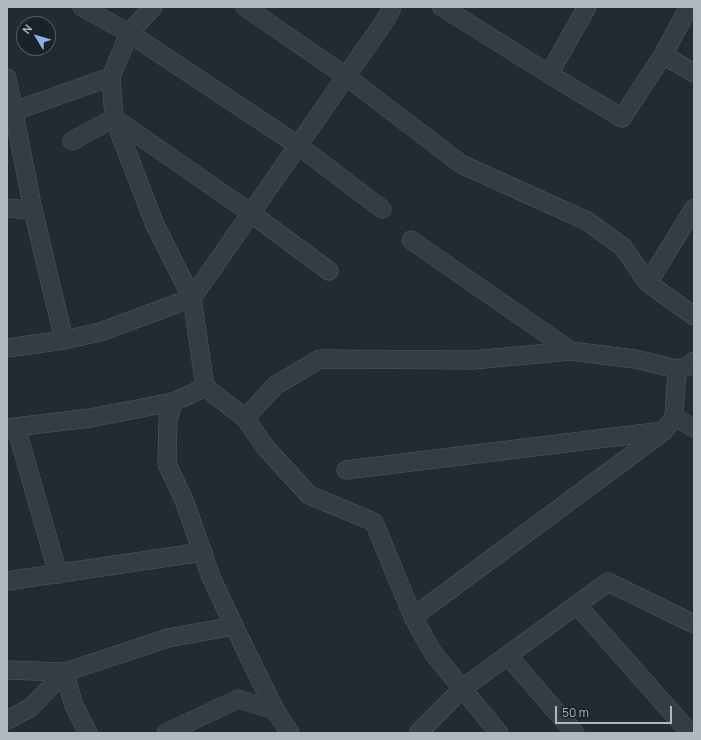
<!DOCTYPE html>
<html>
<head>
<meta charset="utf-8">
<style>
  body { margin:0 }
  #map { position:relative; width:701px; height:740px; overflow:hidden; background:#222a34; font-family:Manrope,sans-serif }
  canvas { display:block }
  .frame { position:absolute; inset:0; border:8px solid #b0b7c1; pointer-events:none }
  .north { position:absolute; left:16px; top:16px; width:40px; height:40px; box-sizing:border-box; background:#1b2129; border:1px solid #575d66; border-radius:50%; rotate:308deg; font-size:11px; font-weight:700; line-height:16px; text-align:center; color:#b0b7c1 }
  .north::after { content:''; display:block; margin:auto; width:14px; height:18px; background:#8cb1ea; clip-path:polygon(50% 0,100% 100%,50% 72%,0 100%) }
  .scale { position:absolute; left:555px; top:706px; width:117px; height:18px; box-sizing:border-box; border:2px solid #b0b7c1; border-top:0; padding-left:5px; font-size:12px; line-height:14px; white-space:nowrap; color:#b0b7c1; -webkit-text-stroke:3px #1b2129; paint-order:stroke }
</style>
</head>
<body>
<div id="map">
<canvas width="701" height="740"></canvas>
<div class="frame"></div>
<div class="north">N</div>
<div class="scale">50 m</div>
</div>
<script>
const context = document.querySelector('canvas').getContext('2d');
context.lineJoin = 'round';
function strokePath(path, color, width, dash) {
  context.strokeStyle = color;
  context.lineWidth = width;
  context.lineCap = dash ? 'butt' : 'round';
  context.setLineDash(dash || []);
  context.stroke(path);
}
const minor = new Path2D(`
  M82,7L129,33L299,146L382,209
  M245,7L347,77L461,164L587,221L623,247L648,283
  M442,7L549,74L622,118L663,55L689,7
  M663,55L694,73
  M549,74L587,7
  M7,78L33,210L64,340
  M14,111L111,77
  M114,118L155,225L192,298L205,387L245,418L266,448L309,495L374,522L413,617L433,653L499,733
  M114,118L252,214L329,271
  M72,141L114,118L111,77L129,33L153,7
  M7,208L33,210
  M694,208L648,283L694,316
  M411,240L571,351
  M7,348L64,340L100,332L192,298L386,19L392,7
  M674,417L694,428
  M245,418L276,385L320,359L473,360L571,351L635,359L677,369L689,366L694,361
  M16,427L58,574
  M7,428L90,418L173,402
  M346,470L663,431
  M7,581L203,552
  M577,605L690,733
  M413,617L664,431L674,417L677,369
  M234,626L275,710L290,733
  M508,656L575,733
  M7,670L65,672L168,638L234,626L211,577L184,500L167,464L168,420L173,402L191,394L205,387
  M65,672L73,703L88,733
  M7,720L30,708L65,672
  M166,733L238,699L275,710
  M418,733L463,688L608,582L694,624`);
strokePath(minor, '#535a62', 19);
strokePath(minor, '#353c45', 18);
</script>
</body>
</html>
